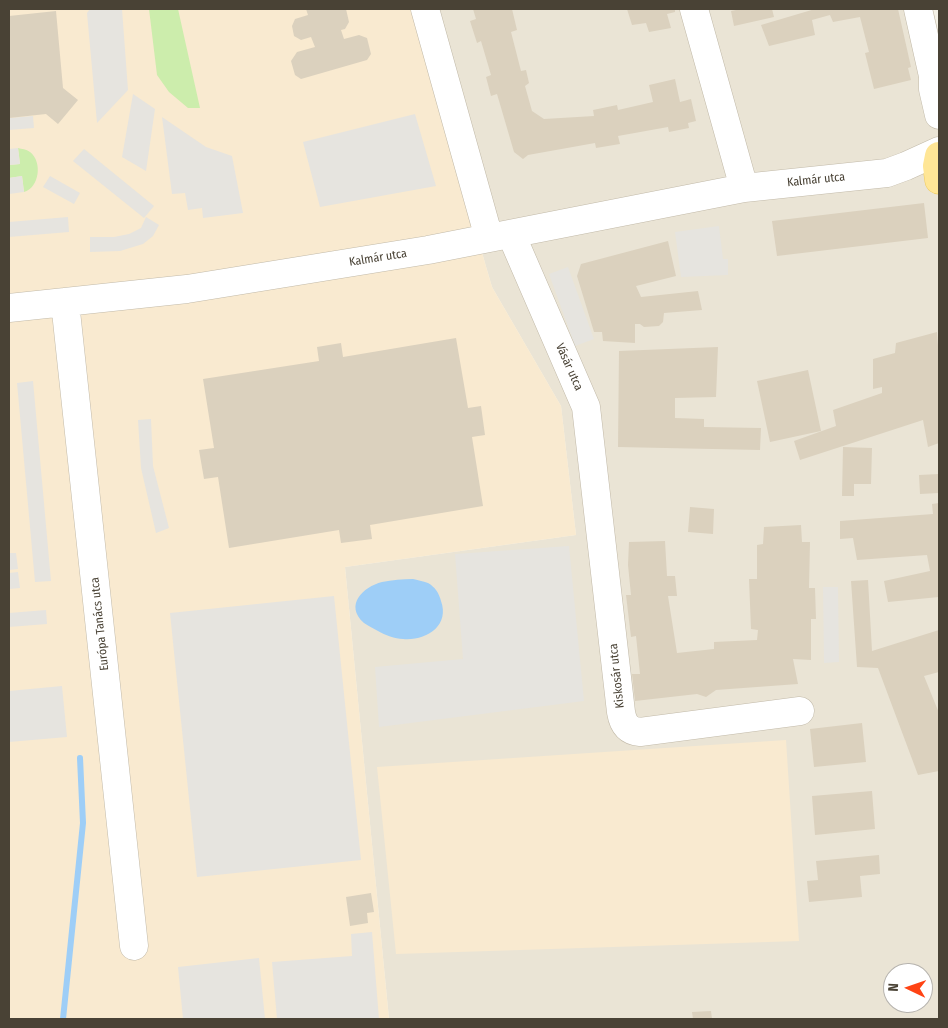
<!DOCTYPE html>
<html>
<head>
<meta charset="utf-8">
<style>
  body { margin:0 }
  #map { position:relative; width:948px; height:1028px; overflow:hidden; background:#f5f2e7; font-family:"Fira Sans Condensed",sans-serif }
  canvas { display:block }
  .frame { position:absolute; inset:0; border:10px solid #494235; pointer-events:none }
  .north { position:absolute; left:883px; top:963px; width:50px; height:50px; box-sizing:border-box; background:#fff; border:1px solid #b6b3ae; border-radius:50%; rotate:273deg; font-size:14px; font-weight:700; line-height:20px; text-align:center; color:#494235 }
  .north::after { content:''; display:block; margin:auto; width:18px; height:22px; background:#ff4314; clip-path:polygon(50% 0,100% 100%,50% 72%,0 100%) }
</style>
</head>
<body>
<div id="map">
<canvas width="948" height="1028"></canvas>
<div class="frame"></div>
<div class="north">N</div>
</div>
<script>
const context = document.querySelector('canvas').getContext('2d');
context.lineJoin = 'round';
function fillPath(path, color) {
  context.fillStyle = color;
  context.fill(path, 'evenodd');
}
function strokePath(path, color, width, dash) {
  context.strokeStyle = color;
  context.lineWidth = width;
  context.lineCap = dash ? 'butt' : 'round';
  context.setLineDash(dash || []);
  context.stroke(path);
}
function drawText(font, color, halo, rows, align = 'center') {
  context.font = font + ' "Fira Sans Condensed",sans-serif';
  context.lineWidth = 4.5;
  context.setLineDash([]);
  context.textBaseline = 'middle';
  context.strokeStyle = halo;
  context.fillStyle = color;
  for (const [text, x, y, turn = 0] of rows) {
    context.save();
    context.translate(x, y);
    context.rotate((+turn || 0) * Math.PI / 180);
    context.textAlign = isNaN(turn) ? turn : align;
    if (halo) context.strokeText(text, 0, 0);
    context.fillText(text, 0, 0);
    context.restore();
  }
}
fillPath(new Path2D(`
  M411,9H933L939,34V1019H389L345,567L576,535L561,406L492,287ZM893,973H923V1003H893Z`), '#eae4d5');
fillPath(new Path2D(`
  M9,9H411L492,287L561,406L576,535L345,567L389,1019H9Z
  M786,740L799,941L396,954L377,767Z`), '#f9ead0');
fillPath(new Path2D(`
  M149,9H178L200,108H188L169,92L157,75Z
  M18,148C22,149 26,149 30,152C43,162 39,188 24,192L22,176L9,178V165L20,164Z`), '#ccedac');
fillPath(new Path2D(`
  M90,9H122L128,90L97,123L87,13Z
  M133,94L155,109L146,171L122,157Z
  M415,114L436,186L320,207L303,142Z
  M33,116L34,128L9,130V118Z
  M162,117L206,147L232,156L243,213L203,218L202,208L188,210L185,193L172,194Z
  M18,148L20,164L9,165V149Z
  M84,149L154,206L144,218L73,161Z
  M22,176L24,192L9,194V178Z
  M50,176L80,193L74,204L43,187Z
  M68,217L69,232L9,237V222Z
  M146,217L159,225L153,236L143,244L120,251L90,252V237H114L129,234L141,228Z
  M719,226L723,259H728V275L681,277L675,232Z
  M568,267L594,339L575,346L549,274Z
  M33,381L51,581L35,582L17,383Z
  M151,419L153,466L169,528L156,533L141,468L138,420Z
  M569,546L584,701L379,727L375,667L463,659L455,554Z
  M9,553H16L18,569L9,570Z
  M18,572L20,588L9,589V573Z
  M823,587H838L839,662L824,663Z
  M334,596L361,860L197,877L170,613Z
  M46,610L47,624L9,627V613Z
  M62,686L67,737L9,742V691Z
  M372,932L379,1019H277L272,962L352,956L351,934Z
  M259,958L265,1019H183L178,967Z`), '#e6e4df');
fillPath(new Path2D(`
  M413,579C417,580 423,581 428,583C435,587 439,593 441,601C450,626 426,641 403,639C395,639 385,635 378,631C373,628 368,626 364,623C344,605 363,587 382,582C392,580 403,579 413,579Z`), '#9ecef7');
strokePath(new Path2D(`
  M63,1019L83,823L80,758`), '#9ecef7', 6);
fillPath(new Path2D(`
  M306,9H346L349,22L345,29L341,30L344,39L359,35L367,38L371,54L367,60L301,79L295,75L291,61L297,52L315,47L311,37L301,40L294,36L292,26L295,19L308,15Z
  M473,9H512L517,30L511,32L521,71L526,70L529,83L525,86L532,111L544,119L594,116L593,110L617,105L618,110L653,102L649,85L675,79L680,102L691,99L696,121L688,123L689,128L669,132L668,127L618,136L620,144L596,148L595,143L528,155L523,159L514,152L497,94L491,96L486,77L491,75L481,41L477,43L470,21L476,19Z
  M627,9H675V12L667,14L671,28L649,32L646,23L632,25Z
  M735,9H772L774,17L734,26L731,11L736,10Z
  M815,9H898L911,67L908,68L911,80L874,89L865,53L869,52L860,17L833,22L830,15L812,20L815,35L769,46L761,25Z
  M56,11L63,88L78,100L58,124L46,114L9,118V16Z
  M924,203L928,238L777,256L772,221Z
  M668,241L676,276L636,286L641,297L698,291L702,310L664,313L663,322L659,326L644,327L640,324H635V343L603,341L602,332H594L577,276L581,264Z
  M937,332L939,360V443L928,447L923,420L800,460L794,441L836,426L833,410L882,393V387L873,389V359L895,353L896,343Z
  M456,338L468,408L481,406L485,435L472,437L483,506L370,525L372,539L341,543L339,530L229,548L218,477L204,479L199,450L214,448L203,379L319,361L317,347L341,343L343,357Z
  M718,347L716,397L675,398V418L704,419V427L761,428L760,450L618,447L619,351Z
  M808,370L821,431L770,442L757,381Z
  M843,447L872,448L871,484H854V496H842Z
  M939,474V493L920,494L919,475Z
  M939,503V597L888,602L884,581L930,571L927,555L857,560L853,538L840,539V521L933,514L932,504Z
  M690,507L714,509L713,534L688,532Z
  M801,525L802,542H810L809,588H815L816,619H811V660L793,659L798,684L716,690L706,697L697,694L635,701L632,674H640L636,636L631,637L626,595H631L628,565L629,542L665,541L667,576H675L677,596H668L677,653L714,649V642L757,640L758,630L751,629L749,579H757V545L763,544L764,527Z
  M868,580L872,651L939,630V672L924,676L939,713V771L918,775L878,668L857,667L851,581Z
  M862,723L866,762L814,767L810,729Z
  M872,791L875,829L815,835L812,796Z
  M879,855L880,874L860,876L862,897L809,902L807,881L818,880L816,861Z
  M371,893L374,912L367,913L368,923L350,926L346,897Z
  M711,1011L712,1019H693L692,1012Z`), '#dbd1be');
const minor = new Path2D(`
  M425,9L489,238
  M694,9L744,188
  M918,9L933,76V89L939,115
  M511,234L586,407L621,712C623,724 628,731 640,732L800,711
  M65,302L134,946
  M9,308L187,289L428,250L744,188L887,173L906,166L939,151`);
const major = new Path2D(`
  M939,156L937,166L939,180`);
strokePath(minor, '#c2baa9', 29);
strokePath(major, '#efca5b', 29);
strokePath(minor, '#fff', 28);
strokePath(major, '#ffe696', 28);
drawText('12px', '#494235', '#fff', [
  ["Kalmár utca",816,180,-6],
  ["Kalmár utca",378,258,-9],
  ["Vásár utca",569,367,66],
  ["Európa Tanács utca",100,624,-96],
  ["Kiskosár utca",617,676,-96]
]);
</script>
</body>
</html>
